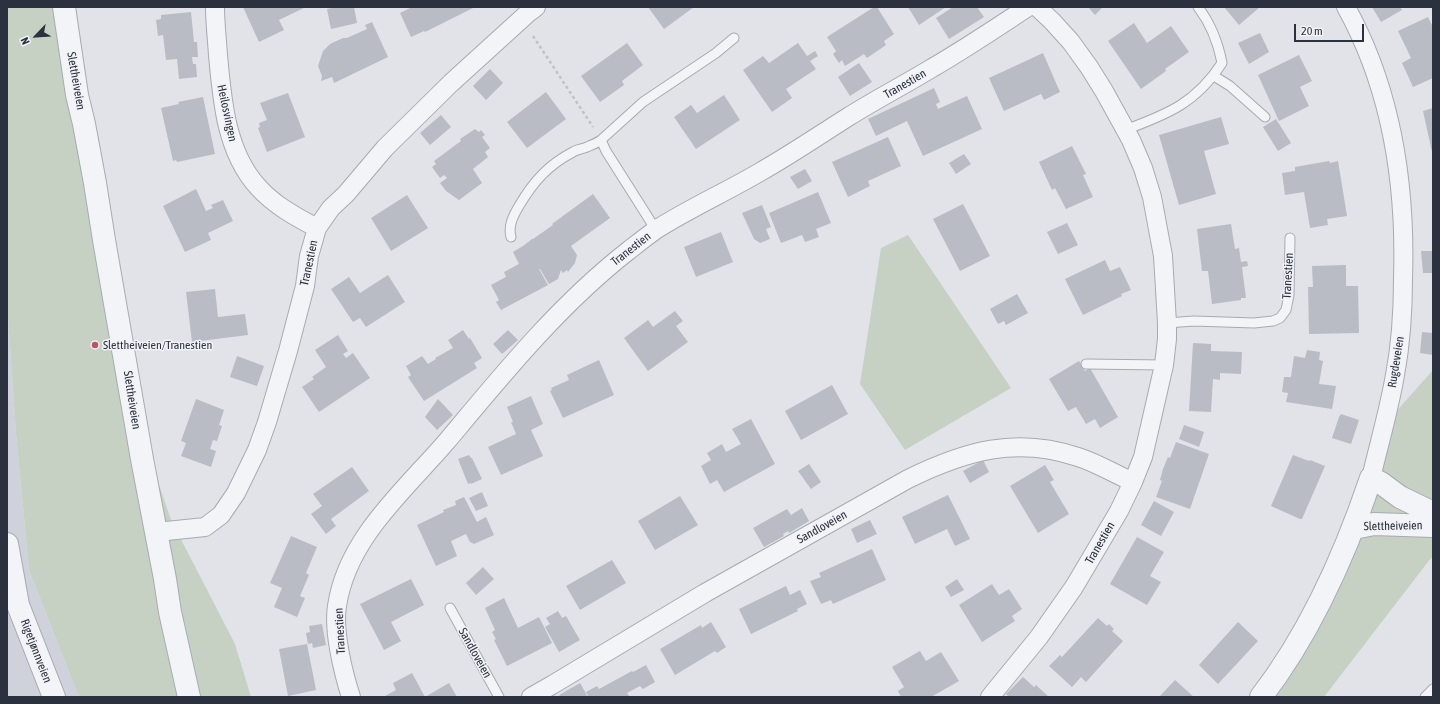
<!DOCTYPE html>
<html>
<head>
<meta charset="utf-8">
<style>
  body { margin:0 }
  #map { position:relative; width:1440px; height:704px; overflow:hidden; background:#e1e3e8; font-family:"Asap Condensed",sans-serif }
  canvas { display:block }
  .frame { position:absolute; inset:0; border:8px solid #2b313e; pointer-events:none }
  .north { position:absolute; left:16px; top:16px; width:40px; height:40px; -webkit-text-stroke:3px #f0f2f6; paint-order:stroke; rotate:245deg; font-size:11px; font-weight:700; line-height:16px; text-align:center; color:#2b313e }
  .north::after { content:''; display:block; margin:auto; width:14px; height:18px; background:#2b313e; clip-path:polygon(50% 0,100% 100%,50% 72%,0 100%) }
  .scale { position:absolute; left:1294px; top:24px; width:70px; height:18px; box-sizing:border-box; border:2px solid #2b313e; border-top:0; padding-left:5px; font-size:12px; line-height:14px; white-space:nowrap; color:#2b313e; -webkit-text-stroke:3px #f0f2f6; paint-order:stroke }
</style>
</head>
<body>
<div id="map">
<canvas width="1440" height="704"></canvas>
<div class="frame"></div>
<div class="north">N</div>
<div class="scale">20 m</div>
</div>
<script>
const context = document.querySelector('canvas').getContext('2d');
context.lineJoin = 'round';
function fillPath(path, color) {
  context.fillStyle = color;
  context.fill(path, 'evenodd');
}
function strokePath(path, color, width, dash) {
  context.strokeStyle = color;
  context.lineWidth = width;
  context.lineCap = dash ? 'butt' : 'round';
  context.setLineDash(dash || []);
  context.stroke(path);
}
function drawText(font, color, halo, rows, align = 'center') {
  context.font = font + ' "Asap Condensed",sans-serif';
  context.lineWidth = 3;
  context.setLineDash([]);
  context.textBaseline = 'middle';
  context.strokeStyle = halo;
  context.fillStyle = color;
  for (const [text, x, y, turn = 0] of rows) {
    context.save();
    context.translate(x, y);
    context.rotate((+turn || 0) * Math.PI / 180);
    context.textAlign = isNaN(turn) ? turn : align;
    if (halo) context.strokeText(text, 0, 0);
    context.fillText(text, 0, 0);
    context.restore();
  }
}
fillPath(new Path2D(`
  M7,303L16,433L29,570L79,697H7Z`), '#cfd2da');
fillPath(new Path2D(`
  M7,7H75L92,117L127,391L171,520L235,644L251,697H79L29,570L16,433L7,303Z
  M908,235L1011,388L905,450L860,384L881,248Z
  M1433,370V559L1431,558L1324,697H1270L1393,415Z`), '#c6d1c3');
fillPath(new Path2D(`
  M243,7H306L279,20L284,30L259,42Z
  M337,7H354L357,23L331,29L327,9Z
  M412,7H475L425,32L424,31L411,37L400,13Z
  M648,7H694L664,29Z
  M874,7H877L894,34L884,41L886,45L867,58L864,54L845,66L842,60L839,63L833,54L836,51L827,37Z
  M908,7H946L919,25Z
  M953,7H977L984,17L949,39L936,18Z
  M1088,7H1103L1095,15Z
  M1224,7H1260L1239,25Z
  M1372,7H1400L1402,10L1381,22Z
  M191,12L194,42H197L198,57H192L193,64H196L197,77L179,79L177,59L166,60L163,35L158,36L156,20L161,19V15Z
  M1428,17L1433,27V78L1413,87L1402,63L1411,58L1398,31Z
  M372,22L388,57L334,83L332,77L321,81L322,76L318,66L323,51L330,44L343,38H347L367,29L365,25Z
  M1134,23L1147,43L1171,26L1189,52L1165,69L1166,71L1141,89L1108,41Z
  M1260,33L1269,52L1249,64L1238,43Z
  M627,43L643,65L622,81L624,85L600,102L581,76Z
  M798,43L807,56L815,51L818,56L810,61L816,69L786,89L792,98L772,112L743,70L763,56L769,63Z
  M1043,53L1060,92L1044,100L1041,94L1004,111L989,78Z
  M1299,55L1312,81L1300,87L1309,106L1279,121L1258,75Z
  M859,63L872,82L850,96L838,77Z
  M490,69L503,83L486,100L473,86Z
  M934,88L940,102L936,104L938,109L967,96L982,129L923,156L907,121L876,136L868,119Z
  M546,92L566,119L527,148L507,122Z
  M288,93L305,137L267,152L258,128L260,127L259,123L267,120L260,103Z
  M724,95L740,120L696,149L674,117L691,105L697,113Z
  M203,97L215,154L177,162L176,160L173,161L161,108L179,104L178,102Z
  M1433,108V152H1432L1423,111Z
  M441,115L451,127L430,145L420,133Z
  M1221,117L1229,144L1204,151L1216,194L1179,205L1159,135Z
  M1276,119L1291,143L1278,151L1263,127Z
  M475,129L479,132L481,130L485,135L482,137L490,148L485,152L488,157L473,169L482,183L459,200L446,191L440,183L447,178L444,175L440,178L432,167L436,164L434,161L461,141L460,139Z
  M888,137L901,166L868,181L870,186L848,197L832,162Z
  M1072,146L1086,174L1083,175L1093,197L1066,209L1055,188L1052,190L1039,162Z
  M964,154L971,164L956,174L949,163Z
  M1329,161L1330,163L1338,161L1347,216L1327,219L1328,225L1310,228L1304,192L1285,195L1282,173L1295,171V167Z
  M805,169L812,181L798,189L790,177Z
  M196,189L206,211L213,208L211,205L223,200L233,221L208,233L211,240L185,252L163,206Z
  M818,192L831,223L816,229L819,237L805,242L802,235L781,243L769,213Z
  M593,194L610,218L571,246L577,255L575,263L568,272L567,270L563,273L561,270L558,279L549,284L540,269H539L548,285L501,310L496,302L499,300L491,285L506,277L504,272L519,264L513,252L523,246L532,239H533L553,225L552,224Z
  M407,195L428,228L391,251L371,218Z
  M963,204L990,256L960,271L933,219Z
  M762,205L771,227L766,229L770,239L760,243L754,239L742,213Z
  M1067,223L1078,245L1058,254L1047,232Z
  M1231,224L1235,249L1239,248L1241,262L1247,261L1248,266L1242,267L1246,298H1241V300L1212,304L1208,271H1202L1197,229Z
  M721,232L733,262L696,277L684,247Z
  M1421,251H1433V273H1423Z
  M1105,260L1110,271L1120,267L1131,290L1121,294L1122,296L1083,315L1065,279Z
  M1346,265V286H1358L1359,333L1309,334L1308,287H1313L1312,266Z
  M388,275L405,302L366,327L360,318L353,322L331,289L349,277L360,293Z
  M215,289L218,317L245,314L248,335L192,342L186,292Z
  M1017,294L1028,313L1006,325L1004,321L998,324L990,309Z
  M675,311L683,321L676,326L688,342L648,371L624,338L648,320L653,327Z
  M463,330L469,339L470,338L482,358L474,363L477,368L424,401L408,377L411,375L406,366L422,356L428,364L436,359L435,358L453,348L448,340Z
  M508,330L518,340L502,354L493,344Z
  M1422,332L1433,333V355L1420,353Z
  M338,335L348,351L343,354L346,358L353,353L370,378L319,412L302,387L314,379L312,377L326,367L315,350Z
  M1193,343L1211,344V351L1242,352L1241,374L1220,373V380L1213,379L1211,412L1189,411Z
  M1307,350L1320,352L1319,360L1323,361L1319,384L1336,386L1332,409L1286,402L1288,393L1282,392L1284,377H1291L1294,356L1305,358Z
  M237,356L264,366L257,386L230,377Z
  M599,360L614,395L563,418L550,391L552,390L551,388L569,380L567,375Z
  M1079,361L1085,371L1090,368L1118,417L1100,428L1095,419L1086,424L1076,407L1068,411L1049,379Z
  M832,385L848,414L801,440L785,411Z
  M531,396L543,424L531,430L543,456L501,475L488,447L516,434L511,422H513L507,407Z
  M196,399L224,410L219,425L222,426L217,441L213,440L210,449L216,451L211,467L181,456L186,443L181,441Z
  M438,399L453,415L437,430L425,417Z
  M1341,414L1359,420L1351,444L1332,438L1339,417Z
  M751,419L775,464L724,492L717,480L710,484L701,466L711,460L707,453L722,444L726,452L741,444L732,429Z
  M1184,425L1204,432L1199,447L1179,439Z
  M1176,442L1209,454L1190,509L1156,497L1162,481L1160,480L1163,469L1168,457L1170,458Z
  M469,455L471,458H472L482,479L471,484V483L468,484L458,459Z
  M1293,455L1309,461L1310,460L1325,466L1302,519H1300L1271,506Z
  M983,460L989,472L970,483L963,471Z
  M809,464L821,482L811,489L798,471Z
  M1045,465L1054,480L1050,482L1069,514L1038,533L1010,486Z
  M352,467L369,491L331,519L336,526L326,534L311,514L322,506L313,494Z
  M482,492L488,506L476,511L469,498Z
  M948,495L970,539L955,546L947,529L915,544L902,517Z
  M680,496L698,525L655,550L638,521Z
  M464,497L477,522L486,517L494,535L474,544L470,542L466,534L451,541L457,556L436,566L417,525L444,512L443,510L456,505L455,501Z
  M1154,501L1174,512L1161,536L1141,525Z
  M802,508L809,521L789,533L788,531L783,534L784,536L764,547L753,528L787,509L791,515Z
  M870,520L877,534L857,543L851,529Z
  M291,536L317,547L306,573L309,575L300,596L305,598L297,617L274,607L282,588L270,583Z
  M1137,537L1164,552L1150,576L1161,582L1147,605L1110,584Z
  M872,549L886,580L833,604L831,600L821,604L810,581L821,577L819,573Z
  M612,560L626,583L580,610L566,586Z
  M483,567L494,579L476,595L466,583Z
  M411,579L424,605L391,622L401,641L384,650L360,604Z
  M957,579L964,590L951,597L945,587Z
  M992,584L999,595L1009,589L1022,609L1012,616L1015,621L982,642L959,605Z
  M786,586L790,595L800,590L807,604L797,609L798,611L751,634L739,609Z
  M504,598L518,628L539,617L552,643L507,666L494,640L496,639L492,632L495,630L485,608Z
  M558,611L562,618L566,616L580,640L559,652L545,627L550,624L546,618Z
  M1098,618L1107,626L1109,624L1114,629L1112,631L1123,641L1086,682L1081,677L1072,687L1049,666L1060,655L1062,657Z
  M711,622L726,647L717,653L715,651L675,675L660,649L701,625L702,628Z
  M1238,622L1258,641L1218,684L1199,665Z
  M322,624L326,645L313,648L312,643L308,644L306,633L310,632L309,626Z
  M307,644L316,690L288,696L279,649Z
  M920,651L926,661L941,652L959,681L931,697H901L898,691L904,687L892,667Z
  M646,665L655,682L643,689L640,686L627,693L630,697H585L588,695L586,692L597,686L599,689L632,671L633,672Z
  M412,673L425,697L449,683L457,697H383L396,690L393,683Z
  M1023,677L1034,687L1036,685L1049,697H1009L1006,694Z
  M1175,680L1194,697H1159Z
  M580,683L587,695L584,697H561L559,695Z`), '#b9bcc4');
const service = new Path2D(`
  M1214,76L1230,86L1265,117
  M1125,130C1168,114 1196,103 1222,63C1218,42 1211,24 1198,7
  M656,230L606,151L601,140L643,102L716,53L734,38
  M511,237C508,226 513,216 519,206C533,182 548,165 573,152C577,149 583,149 587,147C592,145 597,143 601,140
  M1167,323L1194,321L1254,323L1273,321L1280,318L1286,310L1289,295L1290,238
  M1086,364L1164,365
  M450,608L499,697
  M1425,697L1433,689`);
const minor = new Path2D(`
  M215,7C215,23 217,39 218,55C222,100 226,152 258,187C274,205 296,217 317,228
  M1346,7C1392,90 1406,186 1403,279C1403,311 1401,343 1395,375C1389,410 1379,444 1371,478
  M157,532L205,527L221,515L236,493L257,450L267,422L288,351L305,286L309,256L317,228L331,208L346,194L385,148L451,83L528,13L536,7
  M351,697C343,672 333,631 337,606C347,538 405,490 447,441C503,374 559,305 628,251C637,244 647,236 657,229C690,208 726,192 760,172C790,155 818,136 848,117C875,100 904,85 932,68C965,49 996,28 1028,7
  M531,697L552,685L705,593L908,479C965,451 1016,436 1078,457C1097,463 1115,474 1133,482
  M990,697L1039,637L1074,587L1119,511L1133,482L1143,457L1164,365L1167,339V323L1163,256L1152,197L1143,168L1131,140L1104,91L1089,67L1071,42L1052,21L1037,7`);
const tertiary = new Path2D(`
  M64,7L77,95L84,124L95,183L104,240L142,459L165,579L170,612L189,697
  M1354,528L1374,524L1433,526
  M7,544L18,605L54,697
  M1261,697C1311,632 1345,555 1371,478L1381,483L1400,497L1433,513`);
strokePath(service, '#a7aab2', 11);
strokePath(minor, '#a7aab2', 20);
strokePath(tertiary, '#a7aab2', 24);
strokePath(new Path2D(`
  M533,36L593,127`), '#bfc1c7', 2.5, [3, 3]);
strokePath(service, '#f3f4f7', 9);
strokePath(minor, '#f3f4f7', 18);
strokePath(tertiary, '#f3f4f7', 22);
for (const [x, y, r, color] of [
  [95,345,4,"#bf545f"]
]) {
  const dot = new Path2D();
  dot.arc(x, y, r, 0, 2 * Math.PI);
  context.fillStyle = color;
  context.fill(dot);
  strokePath(dot, '#f0f2f6', 1.5);
}
drawText('12px', '#2b313e', '#f0f2f6', [
  ["Slettheiveien",76,81,80],
  ["Tranestien",905,84,-30],
  ["Heilosvingen",227,113,78],
  ["Tranestien",631,249,-38],
  ["Tranestien",309,263,-78],
  ["Tranestien",1288,276,-87],
  ["Rugdeveien",1396,362,-81],
  ["Slettheiveien",132,400,81],
  ["Slettheiveien",1393,526,-1],
  ["Sandloveien",822,527,-29],
  ["Tranestien",1100,543,-60],
  ["Tranestien",340,631,-93],
  ["Rigetjønnveien",36,651,69],
  ["Sandloveien",475,653,61]
]);
drawText('12px', '#2b313e', '#f0f2f6', [
  ["Slettheiveien/Tranestien",103,345]
], 'left');
</script>
</body>
</html>
